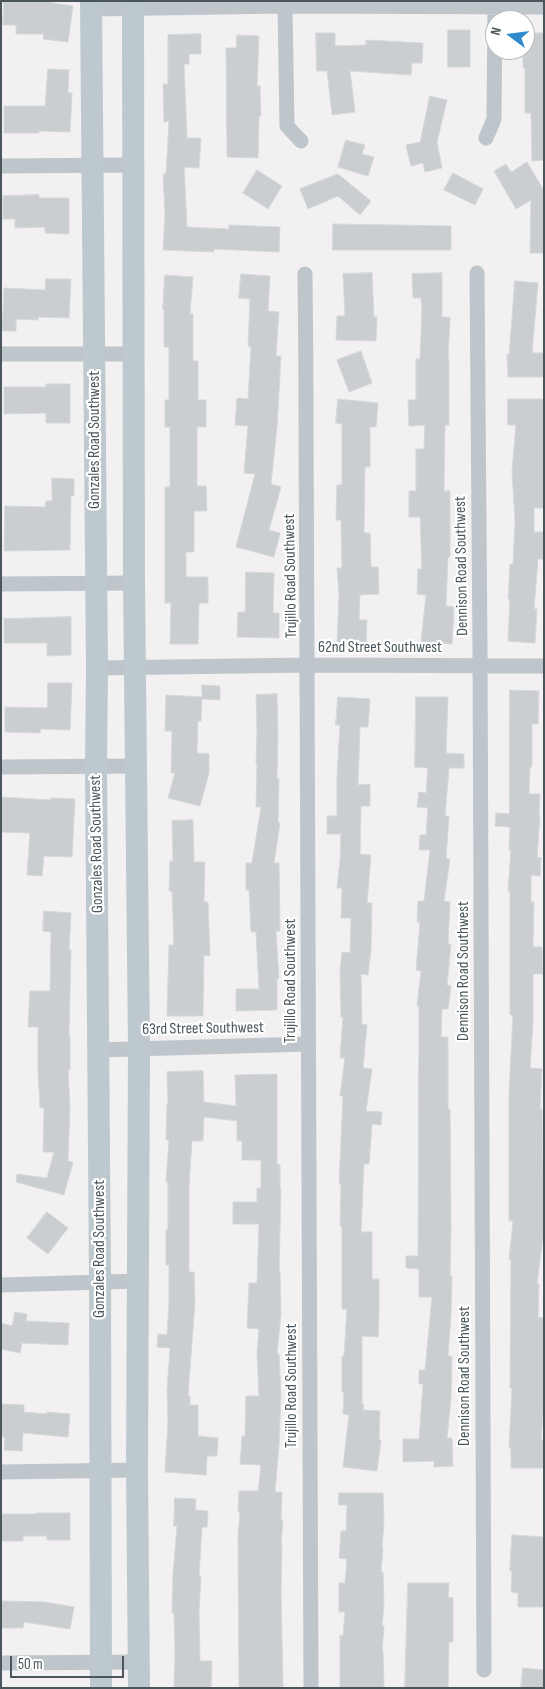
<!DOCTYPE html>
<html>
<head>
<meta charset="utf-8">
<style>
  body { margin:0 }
  #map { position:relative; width:545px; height:1689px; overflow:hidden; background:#f2f0f1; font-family:"Sofia Sans Condensed",sans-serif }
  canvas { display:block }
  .frame { position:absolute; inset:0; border:2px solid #4a565b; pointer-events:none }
  .north { position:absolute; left:485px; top:10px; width:50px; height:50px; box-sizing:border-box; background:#fff; border:1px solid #b7bbbd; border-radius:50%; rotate:285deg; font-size:14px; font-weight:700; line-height:20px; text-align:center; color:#4a565b }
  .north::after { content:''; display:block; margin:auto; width:18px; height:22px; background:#2f8bce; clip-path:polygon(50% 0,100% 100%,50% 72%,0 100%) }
  .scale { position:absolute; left:10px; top:1656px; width:114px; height:22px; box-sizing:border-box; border:2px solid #4a565b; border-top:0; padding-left:6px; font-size:15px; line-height:18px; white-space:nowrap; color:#4a565b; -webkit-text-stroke:4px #fff; paint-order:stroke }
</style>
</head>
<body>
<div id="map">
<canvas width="545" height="1689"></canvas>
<div class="frame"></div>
<div class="north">N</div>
<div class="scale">50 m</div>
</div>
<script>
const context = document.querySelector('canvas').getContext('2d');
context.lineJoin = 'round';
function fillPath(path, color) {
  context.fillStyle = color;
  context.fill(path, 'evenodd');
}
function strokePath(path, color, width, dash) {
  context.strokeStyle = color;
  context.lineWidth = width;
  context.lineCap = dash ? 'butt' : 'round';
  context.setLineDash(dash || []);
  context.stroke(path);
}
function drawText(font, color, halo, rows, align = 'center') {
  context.font = font + ' "Sofia Sans Condensed",sans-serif';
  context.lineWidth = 4.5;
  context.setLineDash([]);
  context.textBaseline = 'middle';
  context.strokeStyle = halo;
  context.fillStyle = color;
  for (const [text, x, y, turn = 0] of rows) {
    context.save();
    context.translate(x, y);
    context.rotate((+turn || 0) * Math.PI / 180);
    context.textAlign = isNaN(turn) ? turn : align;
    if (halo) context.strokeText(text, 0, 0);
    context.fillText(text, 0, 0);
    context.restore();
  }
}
const building = new Path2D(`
  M4,2H46L73,6L68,42L43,39L44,34H16V25H3Z
  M448,30H470V67H448Z
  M316,33H335V46L366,45V40L423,43L422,63H412L411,75L350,71L355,112L332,115L327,71H317Z
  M525,33H544V160L532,161L531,113H525V68H523V50H525Z
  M201,34V54H189V64H184L187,138H201L199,168L184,167L187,227L229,229V225L280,227L279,252L214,249V252L163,250L165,214L163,174H166L169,121L164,122L163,84H168V35Z
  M237,35L259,36L257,86H260L261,116H259L258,158L227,157L226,48H236Z
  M48,69L69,70L68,93H72L70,132L39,131V133H4V106H45Z
  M430,96L447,100L437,142L442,168L425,172L423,163L411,166L406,145L420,142Z
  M346,140L365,145L362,154L374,157L368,176L338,167Z
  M527,162L544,191V253H530L531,200L516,209L494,171L506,164L511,172Z
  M257,170L282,186L268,209L243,193Z
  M453,173L483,189L475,205L444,190Z
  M338,174L371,201L360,215L338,196L308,209L300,189Z
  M39,195V198H69V234L45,233V227L15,228V219H3V196Z
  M333,224L451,226V250H333Z
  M372,273L374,317H377L376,341L336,340L337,316H345L343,274Z
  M442,273V317H450L448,359H449V425H445L444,491H450V557H448L446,606L454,607L452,644L421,642L426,595L417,594L418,569H422L420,517H409V491H416V449H424L425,425L409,426L408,400H416V359H420L422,309L421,298H413L412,274Z
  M241,274L270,276L268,311L279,312L276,356H281L277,427L271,484L281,487L269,530L280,533L274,557L236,547L255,474L244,473L248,426L235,425L237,398L248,399L251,347L248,346L250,299L239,298Z
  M165,275L193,277L190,314H193V361H198V400H206V427H197V486H206L207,511H194V552H186V577H208V603H199L198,644H170L171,603H165V487H170V427H165V400H169V347H164V309H163Z
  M46,279H71L69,318L38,317V320L16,319V331H2L4,288L45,290Z
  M515,281L538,283L532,353H544V377H508L507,354H509Z
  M361,351L372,383L349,392L337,360Z
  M46,384H70V423H46V413L4,414V387H46Z
  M338,399L378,403L376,427H370V467H365L364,533H370L371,567H378L379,594L360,595L359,620H367L366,644L337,642L339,596L337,568H342L341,520H336L337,485H342V424L336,423Z
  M508,399H544V508H534V532H544V559H538L534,609H537L535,643L508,641L510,599H508L510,564H513L515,520L512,471L516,425H508Z
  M52,478L74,479V496H71L70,550L4,551L5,506L45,507L46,501H52Z
  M246,572L274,573L273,613H279V638L237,637L238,612H245Z
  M71,617V655L47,656V643H4V619Z
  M48,683H72L70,730L41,729L40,733L5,732V707L47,708Z
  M202,685L220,686V700L202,699L201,721H198L197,753L209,754V773L200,806L168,798L175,773H171L172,731H165L166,695L202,697Z
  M510,690L539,691L538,724H532V767H530L529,794H540L539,816H540L537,857L541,858L540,876L531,875V902H534L533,947H542L543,974H533V1024L530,1068L542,1069L540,1109H542L544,1228L537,1284H539L538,1317L544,1318V1400L541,1440H543V1468H511V1448H509L512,1388H510L511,1260H509L513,1221H509V1093L513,1015H510V891H508L511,850H509L510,827L495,826L496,813L509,814Z
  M277,694L278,736L277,779H279L278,822L280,823L274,863H279L280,931H276L279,979H277V1010L236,1011V989H259L256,932H251L249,890H246V863H252L261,807H256L257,765L256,764L257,730L256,695Z
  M338,697L370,699L368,727H360L358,785L370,784V806H361L360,854L371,855L367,903H372L371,949L368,975L361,974L362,1024L367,1025L363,1068L372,1069L366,1111L382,1112L381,1125L372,1124L369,1164H364L361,1232H372V1279H379V1314L378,1337L362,1336V1404H364L363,1410L380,1411L379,1439L381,1440L377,1471L343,1467L349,1415L343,1414L344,1392H342V1356H344L347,1309H342V1226H340L341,1184H339L343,1096H340L345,1058H340L343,1017H341L340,971L342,952L350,953L351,918H341L342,888H337L340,860L341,834H327V816H337V777L340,725H336Z
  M416,697H448L446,753L464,754V768H449L445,816H449L446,859H450L444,901L450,902L448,944H451L447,985L451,986L448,1009H442L441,1037H448V1109H450L451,1226L450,1276H452L451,1315L448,1356H452L451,1398L447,1438H452L453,1466L434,1467V1461L403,1462V1439H419L423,1384H419V1370H425L432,1297H419V1269L406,1268V1256H418L419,1006H417L421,971L416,970L420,922H417L418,901H424L430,850H419L420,835H426L428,808L417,807L419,792L426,793L428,768L415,767Z
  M1,797L51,800V798L75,799L72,857L44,856L42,876L27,875L30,833L1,832Z
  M193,820L194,862H205L204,902H208L210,956L204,955L203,1016H167L169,945H174L172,891H169L170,861H173L172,821Z
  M44,911L71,913L69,950H71L69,1036H70V1070H68L70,1106L68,1161L73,1162L64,1195L16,1182L17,1174L47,1178L54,1152H43L44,1107L40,1108L38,1070V1027H28L30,991H50L51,932L43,931Z
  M203,1071L204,1102L236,1106L235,1075L277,1074V1165L280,1164V1188H281L279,1271H280L281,1314L277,1354H279L281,1396L279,1445L275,1492H282L281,1520H283L281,1544H282L281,1591L283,1688H239L238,1537L240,1512H238L239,1491H258L261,1465L240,1464L242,1436H245L246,1396H259L257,1352L259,1329L247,1328L249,1283H257L259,1224H233V1202H257V1188H261V1160H242V1141H237V1121L204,1117L203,1141H192L189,1185V1272H194L195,1302L188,1396H190V1405H198V1436L218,1438L217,1456H207L206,1475L165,1472L168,1423L167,1390L170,1348L157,1347L158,1334L167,1335L169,1303V1265H166V1230H168V1182H166L169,1140H166L167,1104H168L167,1072Z
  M47,1212L68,1228L48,1254L27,1238Z
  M15,1312L27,1314L26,1321L69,1323L68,1345L22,1343L20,1353L1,1349V1323L12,1326Z
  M1,1404L24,1405V1412L46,1414L47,1412L70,1414L68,1437L23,1433L22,1451L4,1450L5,1437H1Z
  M339,1493H383L384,1521L382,1548H383L381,1572H383L384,1605L382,1626H384L382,1651H383L384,1688H340V1635L343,1636L345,1612H339V1583H345L347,1559L339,1558L341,1531H346L347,1505H339Z
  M175,1498L196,1499L195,1510L208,1511L207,1527H202L199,1576H201L199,1613L200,1661H212L211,1688H174L175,1653L174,1613H172L173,1575L177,1526H174Z
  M36,1513H70V1540H47V1536H23V1541H1V1514H36Z
  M512,1535L544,1537V1607H518V1593L511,1592L512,1571H510Z
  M408,1583H449L448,1597L453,1598V1642H449L448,1688H405Z
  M1,1601L45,1602L74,1607L70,1629L24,1622L23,1628H1Z
  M523,1668L544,1670V1688H521Z`);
fillPath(building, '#cbced1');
strokePath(building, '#d5d7db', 1);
strokePath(new Path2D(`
  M285,6L287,126L301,141
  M92,9L285,6L544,7
  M486,138L494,119L495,7
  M1,166L133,165
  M477,273L480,650L484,1670
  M305,274C310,745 309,1216 311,1688
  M1,354H134
  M1,584L134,583
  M97,668L309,665L544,666
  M1,767L137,766
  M98,1050L308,1044
  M1,1285L139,1281
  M1,1472L137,1470
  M1,1663L139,1662`), '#bec6cb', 15);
strokePath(new Path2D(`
  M91,1L97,668L96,767L100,1282L101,1688
  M133,1L134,583L139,1048L137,1470L139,1688`), '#bec9cf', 22);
drawText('16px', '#4a565b', '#fff', [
  ["Gonzales Road Southwest",95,440,-90],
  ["Dennison Road Southwest",462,566,-91],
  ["Trujillo Road Southwest",291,576,-91],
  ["62nd Street Southwest",380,648],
  ["Gonzales Road Southwest",97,844,-91],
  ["Dennison Road Southwest",464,971,-90],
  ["Trujillo Road Southwest",291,981,-90],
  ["63rd Street Southwest",203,1029,-1],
  ["Gonzales Road Southwest",100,1249,-90],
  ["Dennison Road Southwest",465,1376,-90],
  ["Trujillo Road Southwest",292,1386,-90]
]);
</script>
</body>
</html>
